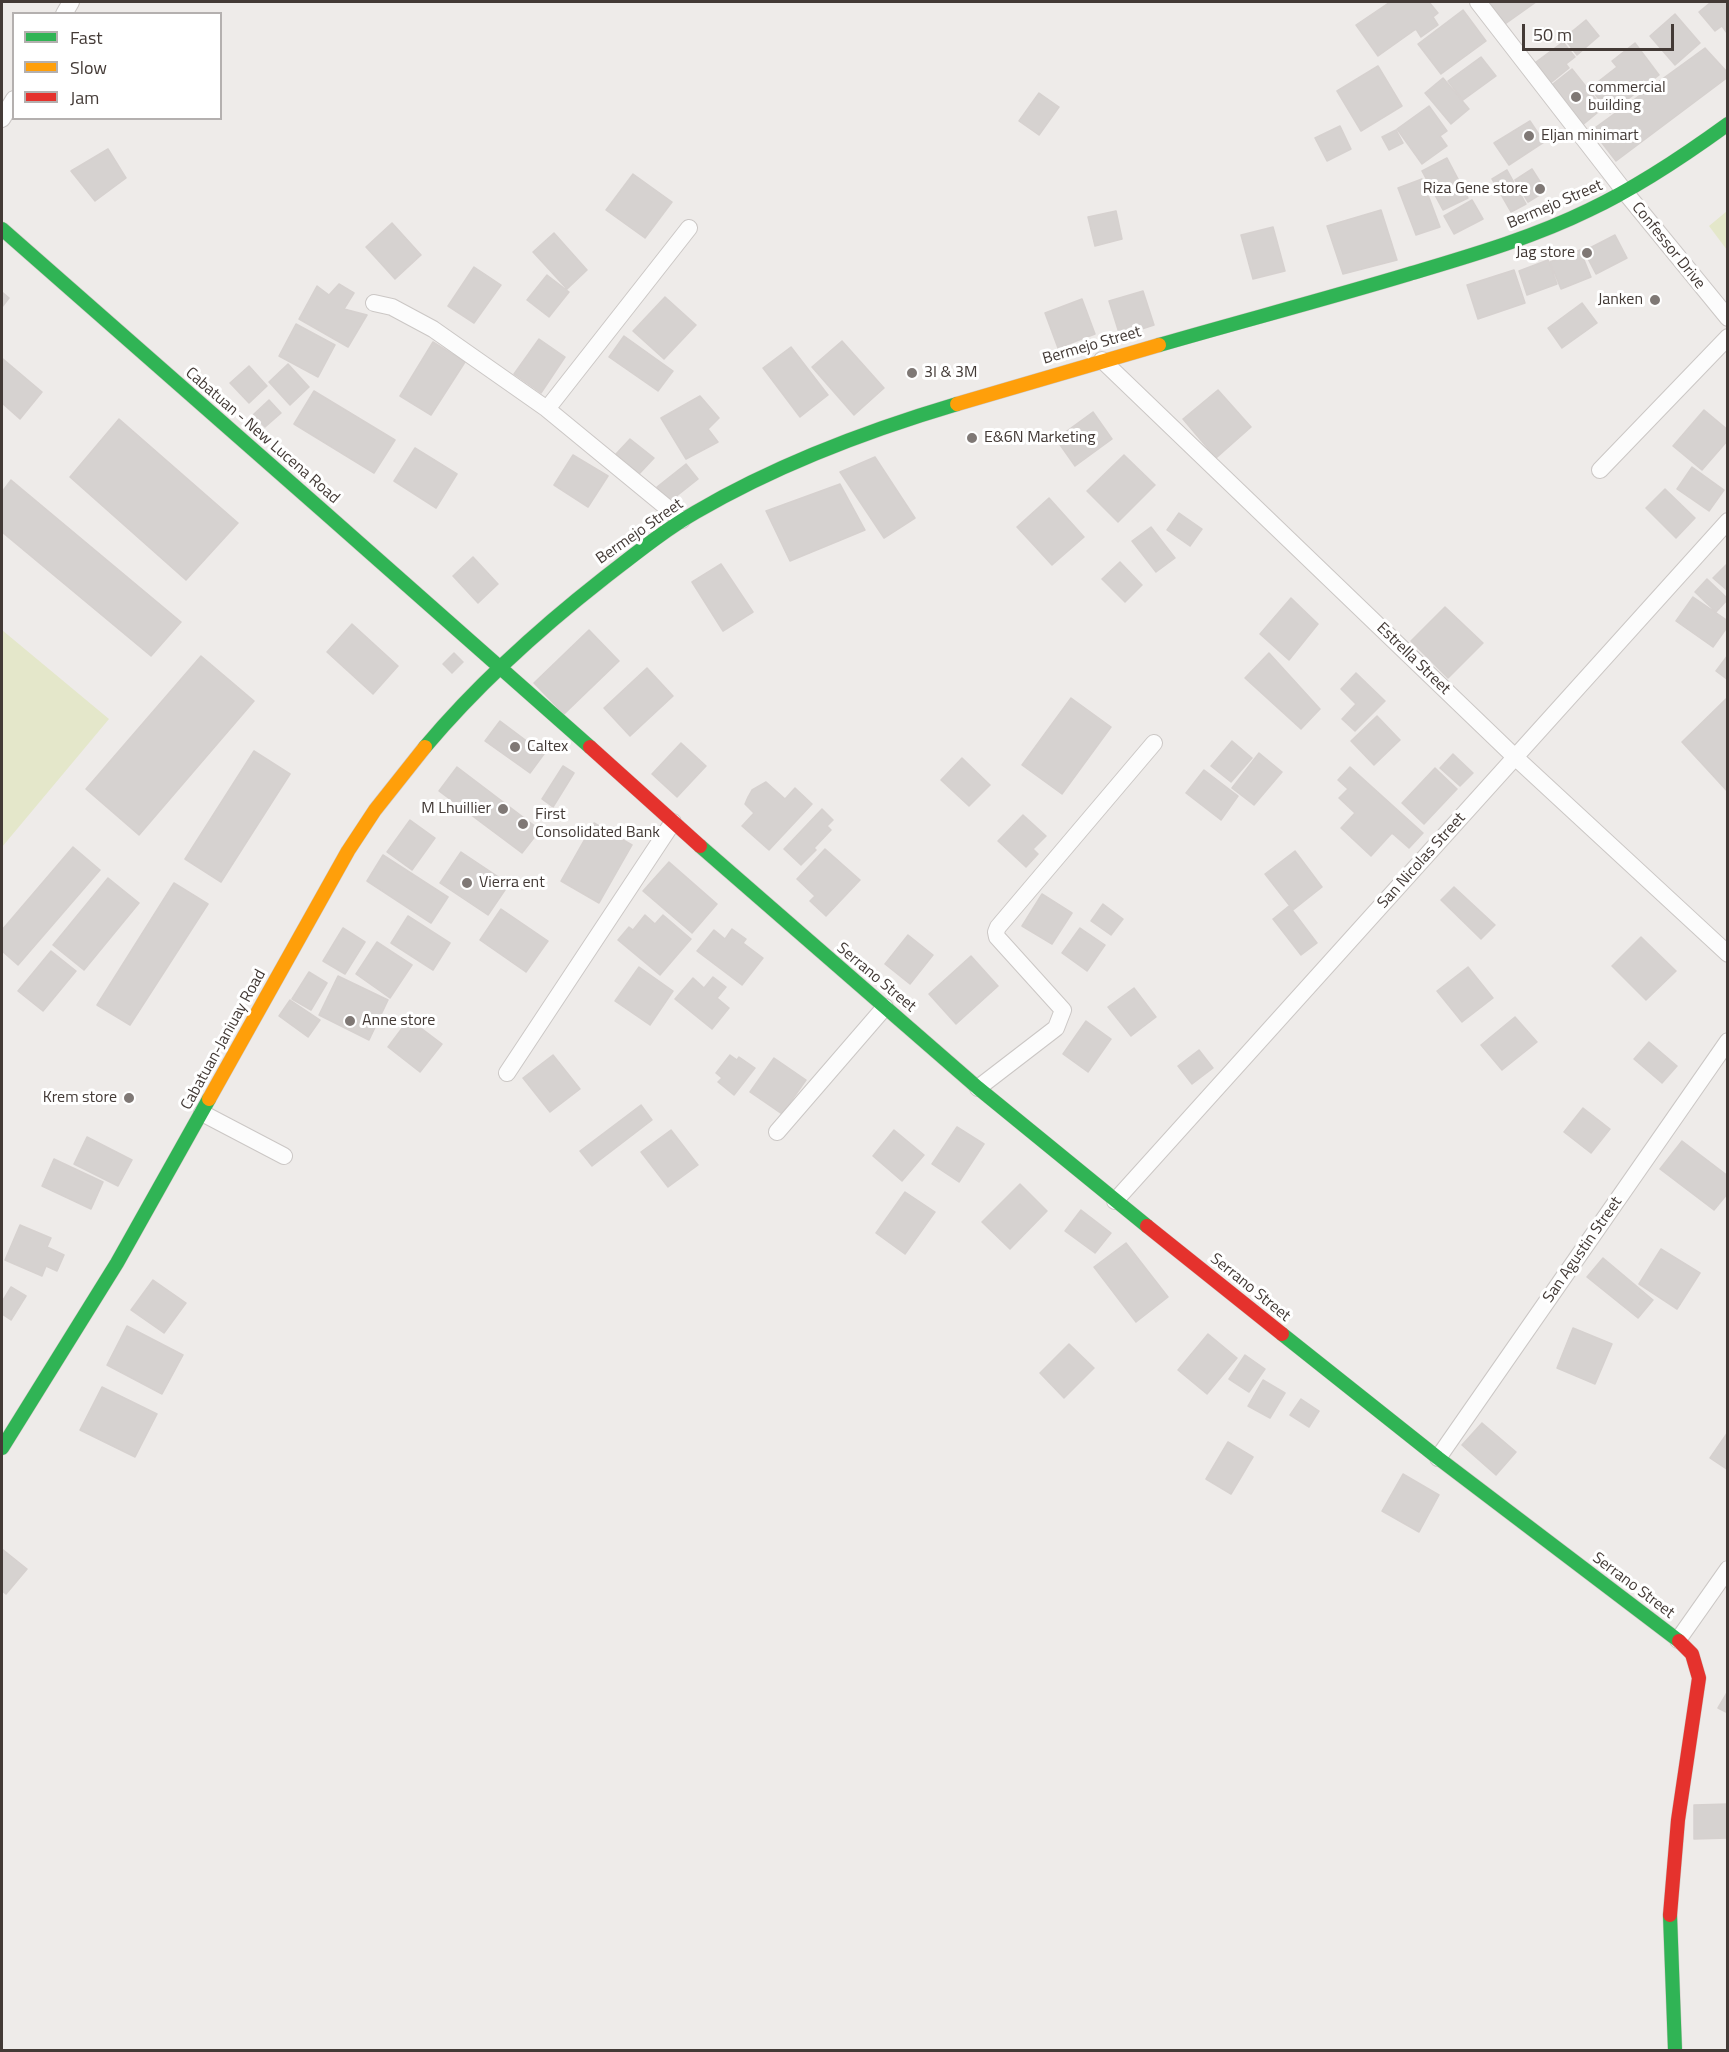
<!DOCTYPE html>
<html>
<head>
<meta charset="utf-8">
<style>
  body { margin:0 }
  #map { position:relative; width:1729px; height:2052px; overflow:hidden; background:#eeebe9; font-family:"Titillium Web",sans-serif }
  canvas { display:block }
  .frame { position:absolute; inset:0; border:3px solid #433a36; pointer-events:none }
  .legend { position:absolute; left:12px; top:12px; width:210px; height:108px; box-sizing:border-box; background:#fff; border:2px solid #b4b0af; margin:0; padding:8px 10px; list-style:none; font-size:18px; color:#433a36 }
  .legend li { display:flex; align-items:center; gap:12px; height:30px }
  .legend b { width:30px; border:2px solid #b4b0af }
  .scale { position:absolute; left:1522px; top:24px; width:152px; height:27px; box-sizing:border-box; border:3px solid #433a36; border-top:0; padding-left:8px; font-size:18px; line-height:21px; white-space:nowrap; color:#433a36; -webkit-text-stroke:4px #fff; paint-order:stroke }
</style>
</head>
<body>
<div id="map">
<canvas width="1729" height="2052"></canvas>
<div class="frame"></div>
<ul class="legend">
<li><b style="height:8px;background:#30b455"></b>Fast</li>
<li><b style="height:8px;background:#ff9f0a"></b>Slow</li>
<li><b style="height:8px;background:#e5322d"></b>Jam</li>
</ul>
<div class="scale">50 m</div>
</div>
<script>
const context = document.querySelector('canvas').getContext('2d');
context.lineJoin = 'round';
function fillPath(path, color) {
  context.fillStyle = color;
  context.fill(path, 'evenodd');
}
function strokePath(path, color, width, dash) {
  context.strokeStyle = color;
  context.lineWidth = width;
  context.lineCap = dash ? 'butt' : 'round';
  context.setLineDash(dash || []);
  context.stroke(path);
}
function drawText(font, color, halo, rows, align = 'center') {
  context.font = font + ' "Titillium Web",sans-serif';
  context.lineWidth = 6;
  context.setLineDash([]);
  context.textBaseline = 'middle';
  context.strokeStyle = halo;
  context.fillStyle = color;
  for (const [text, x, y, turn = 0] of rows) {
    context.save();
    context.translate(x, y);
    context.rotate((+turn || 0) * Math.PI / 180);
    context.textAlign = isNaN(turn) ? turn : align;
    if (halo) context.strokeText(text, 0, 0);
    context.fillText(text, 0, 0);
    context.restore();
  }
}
fillPath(new Path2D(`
  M1727,211V250L1709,226Z
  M2,630L109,719L2,847Z`), '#e4e7ca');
const building = new Path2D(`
  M1390,2H1429L1438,13L1433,17L1438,25L1421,37L1416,29L1378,56L1356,25Z
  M1488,2H1536L1505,24Z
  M1711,2H1728L1727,33L1722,26L1715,31L1699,12Z
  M1463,10L1486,41L1441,74L1418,44Z
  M1675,14L1700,43L1675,65L1650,36Z
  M1586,20L1599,36L1577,55L1564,38Z
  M1563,42L1575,57L1566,64L1569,68L1548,85L1532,65Z
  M1635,43L1659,75L1610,113L1590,88L1617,67L1612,61Z
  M1705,48L1728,73V77L1616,161L1592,130Z
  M1481,57L1496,76L1463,100L1448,81Z
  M1378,66L1402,106L1361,131L1337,91Z
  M1572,69L1603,108L1580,127L1549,87Z
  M1443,78L1469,109L1451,124L1425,93Z
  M1039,93L1059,107L1039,135L1019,121Z
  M1429,106L1447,131L1440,136L1447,146L1422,164L1397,129Z
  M1530,121L1544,142L1509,165L1494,143Z
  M1340,126L1351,149L1327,161L1315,138Z
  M1396,130L1403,143L1389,150L1382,137Z
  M108,149L126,178L95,201L71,171Z
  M1447,158L1468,198L1443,210L1422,171Z
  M1532,169L1546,191L1528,202L1515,180Z
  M1507,170L1526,204L1511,212L1492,179Z
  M633,174L672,202L645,238L606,210Z
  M1422,179L1440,227L1416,235L1398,188Z
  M1472,200L1483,219L1454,234L1444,216Z
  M1381,210L1397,260L1343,274L1327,226Z
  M1116,211L1122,239L1095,246L1088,217Z
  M392,223L421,255L395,279L366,247Z
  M1273,227L1285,271L1253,279L1241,235Z
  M554,233L587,270L567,289L533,252Z
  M1615,235L1627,258L1596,274L1584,251Z
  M1580,250L1591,277L1561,289L1550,262Z
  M1548,260L1557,284L1527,295L1519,271Z
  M474,267L501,285L474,323L448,306Z
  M1514,270L1525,303L1478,319L1467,285Z
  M547,275L569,292L549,317L527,300Z
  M339,284L354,293L344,309L367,315L348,347L299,319L317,286L329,295Z
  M1143,291L1154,325L1120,336L1109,301Z
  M2,292L9,298L2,307Z
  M665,297L696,325L664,359L633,331Z
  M1082,299L1095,334L1058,348L1045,313Z
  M1582,303L1597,323L1562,348L1548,328Z
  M296,324L335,345L318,377L279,356Z
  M624,336L673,371L658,391L609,357Z
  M539,339L565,357L541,393L514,374Z
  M842,341L884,388L854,415L812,367Z
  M433,342L465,362L431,415L400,396Z
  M791,347L828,395L800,417L763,368Z
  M3,359L42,392L20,419L2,403Z
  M288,364L309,387L290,405L269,382Z
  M249,366L267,386L249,403L230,383Z
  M1218,390L1251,427L1216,458L1183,419Z
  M314,391L395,440L374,473L294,424Z
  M700,396L719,418L708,429L718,442L686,459L661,418Z
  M269,400L281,413L265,427L253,415Z
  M1704,410L1728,430V440L1702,470L1673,446Z
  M1093,412L1112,439L1075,466L1056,439Z
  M119,419L238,523L186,580L70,477Z
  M630,439L654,458L639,474L616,454Z
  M415,448L457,474L436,508L394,481Z
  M573,455L608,476L588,507L554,485Z
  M1124,455L1155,485L1118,522L1087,491Z
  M875,457L915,518L884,538L840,472Z
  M686,464L698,479L669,502L657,487Z
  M1692,467L1724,490L1709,511L1677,489Z
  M11,480L181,622L151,656L2,532V492Z
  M840,484L865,530L790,561L766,511Z
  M1665,489L1695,518L1676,538L1646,508Z
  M1049,498L1084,537L1052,565L1017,527Z
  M1179,513L1202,529L1190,546L1167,530Z
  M1151,527L1175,558L1156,572L1132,541Z
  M473,557L498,584L478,603L453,576Z
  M1120,562L1142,585L1125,602L1102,579Z
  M1728,563V591L1713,578Z
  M721,564L753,612L723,631L692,582Z
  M1707,579L1728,599L1716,612L1695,592Z
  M1693,597L1728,621V626L1713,647L1676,621Z
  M1291,598L1318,624L1289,660L1260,634Z
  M1445,607L1483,643L1448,678L1411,641Z
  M352,624L398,666L373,694L327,652Z
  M589,630L619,661L564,714L534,683Z
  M454,653L463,662L452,673L443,664Z
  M1269,653L1320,709L1301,729L1245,678Z
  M1728,655V680L1716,671Z
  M201,656L254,701L139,835L86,789Z
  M647,668L673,696L630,736L604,708Z
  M1356,673L1385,701L1355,731L1342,719L1356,704L1341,689Z
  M1728,697V792L1682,742Z
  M1071,698L1111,727L1062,794L1022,765Z
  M1377,716L1400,740L1374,765L1351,741Z
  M500,721L544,754L530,773L485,741Z
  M1232,741L1252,758L1231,782L1211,766Z
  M681,743L706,766L677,797L652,774Z
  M254,751L290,774L221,882L185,859Z
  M1259,753L1282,772L1254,805L1232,788Z
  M1453,754L1473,773L1460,786L1440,768Z
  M962,758L990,785L969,806L941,780Z
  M563,766L574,773L553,807L542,799Z
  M457,767L540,830L522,853L439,791Z
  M1350,767L1423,833L1409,848L1392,833L1371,856L1341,828L1355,813L1339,798L1348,789L1338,780Z
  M1435,768L1457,789L1424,824L1402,803Z
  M1204,770L1238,796L1221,820L1186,793Z
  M766,782L785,799L795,788L812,804L769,850L742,826L754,813L745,804L748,797L752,790Z
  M822,809L833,820L827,826L831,830L814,848L816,850L801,865L784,849Z
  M1023,815L1046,836L1033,849L1038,854L1026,867L998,841Z
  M410,820L435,838L412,870L387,852Z
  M594,823L632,845L599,903L561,881Z
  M73,847L100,870L18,965L2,951V930Z
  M825,849L860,880L826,916L810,901L815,896L797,879Z
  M1295,851L1322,887L1293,910L1265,874Z
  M461,852L509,884L488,915L440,883Z
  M383,855L448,897L431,923L367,881Z
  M669,862L717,904L692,933L643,891Z
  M108,878L139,903L84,970L53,945Z
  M174,883L208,904L130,1025L97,1005Z
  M1454,887L1495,925L1481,939L1441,900Z
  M1042,894L1072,913L1052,944L1022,926Z
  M1103,904L1123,919L1111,935L1091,921Z
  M1289,906L1317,943L1301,955L1273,919Z
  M501,909L548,941L526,972L480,940Z
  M645,915L655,924L663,915L691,939L660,975L618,940L629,927L633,930Z
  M408,916L450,943L433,970L391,943Z
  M343,928L365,942L345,974L323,961Z
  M1080,928L1105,945L1087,971L1062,953Z
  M732,929L746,939L743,943L763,958L742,985L697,951L714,930L725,939Z
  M908,935L933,955L910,984L885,964Z
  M1641,937L1676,971L1646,1000L1612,966Z
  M377,942L412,965L390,998L356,974Z
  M51,951L76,971L43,1011L18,991Z
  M971,956L998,986L956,1024L929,994Z
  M639,967L673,991L650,1025L615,1001Z
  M1468,967L1493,998L1462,1022L1437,991Z
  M309,972L327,983L311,1010L292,999Z
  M338,976L388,1000L369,1040L319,1015Z
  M713,977L726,987L717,998L729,1008L712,1029L675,999L693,978L704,988Z
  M1134,988L1156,1017L1131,1036L1108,1007Z
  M290,1000L320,1020L308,1037L279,1016Z
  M1515,1017L1537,1042L1502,1070L1481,1045Z
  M409,1019L442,1044L420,1072L388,1047Z
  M1086,1021L1111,1039L1088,1072L1063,1054Z
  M1649,1042L1677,1066L1662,1083L1634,1059Z
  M1199,1050L1213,1068L1192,1084L1178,1066Z
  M553,1055L580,1089L550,1112L523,1078Z
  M730,1055L737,1060L739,1057L755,1068L734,1095L718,1082L722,1078L716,1073Z
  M774,1058L806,1080L782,1114L750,1092Z
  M641,1105L652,1120L592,1166L580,1151Z
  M1583,1108L1610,1129L1591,1153L1564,1132Z
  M957,1127L984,1144L959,1182L932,1164Z
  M671,1130L698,1165L668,1187L641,1152Z
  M894,1130L924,1155L902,1181L873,1156Z
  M87,1137L132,1160L118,1186L74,1164Z
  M1682,1141L1728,1176V1193L1714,1210L1660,1169Z
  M54,1159L103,1182L91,1209L42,1186Z
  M1020,1184L1047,1211L1010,1249L982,1222Z
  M905,1192L935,1212L905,1254L876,1233Z
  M1081,1210L1111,1233L1095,1253L1065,1231Z
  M20,1225L51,1238L47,1247L64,1255L57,1271L46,1266L42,1276L5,1260Z
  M1126,1243L1168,1297L1136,1322L1094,1267Z
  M1661,1249L1700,1273L1677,1309L1639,1284Z
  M1603,1258L1653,1300L1638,1318L1587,1277Z
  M153,1280L186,1303L164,1333L131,1310Z
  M11,1287L26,1296L11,1320L2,1314V1302Z
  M127,1326L183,1355L162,1394L107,1365Z
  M1573,1328L1612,1344L1595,1384L1557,1368Z
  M1208,1334L1237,1358L1207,1394L1178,1370Z
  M1069,1344L1094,1368L1064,1398L1040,1373Z
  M1245,1355L1265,1369L1249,1392L1229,1379Z
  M1263,1380L1285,1393L1270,1418L1248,1406Z
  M102,1387L157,1414L135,1457L80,1430Z
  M1301,1399L1319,1411L1309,1427L1290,1415Z
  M1482,1423L1516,1452L1496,1475L1462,1445Z
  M1728,1432V1470L1710,1458Z
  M1228,1442L1253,1457L1231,1494L1206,1479Z
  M1403,1474L1439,1495L1419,1532L1382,1511Z
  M2,1549L27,1569L6,1594L2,1591Z
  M1728,1691V1713L1718,1708Z
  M1728,1804V1838L1694,1839V1805Z`);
fillPath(building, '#d6d2d0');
strokePath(building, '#d6d1cf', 1.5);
const street = new Path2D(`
  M1478,2L1625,192L1728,318
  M64,14L71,2
  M2,119L14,99
  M374,303L392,307L433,329L547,409L682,520
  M1102,360L1515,757L1728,954
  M547,409L689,228
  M1600,470L1728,337
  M507,1073L673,822
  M978,1088L1056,1028L1063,1010L997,937L996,932L998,927L1154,743
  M202,1113L284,1156
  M777,1132L885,1007
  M1115,1201L1728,521
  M1438,1458L1728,1041
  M1678,1640L1728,1569`);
const fast = new Path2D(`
  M2,229C198,402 395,573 590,747
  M1159,345C1242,321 1326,299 1409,274C1469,256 1532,238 1589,210C1638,187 1684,156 1728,124
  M425,747C478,684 539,629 604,578C634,555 663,531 696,512C778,464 866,431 957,404
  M700,846L978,1088L1147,1226
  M1282,1334L1438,1458L1679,1641
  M2,1448L117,1263L209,1099
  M1670,1915L1675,2050`);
const slow = new Path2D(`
  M957,404L1159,345
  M209,1099L348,851L375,810L425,747`);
const jam = new Path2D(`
  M590,747L700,846
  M1147,1226L1282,1334
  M1670,1915L1678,1820L1699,1678L1692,1654L1679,1641`);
strokePath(street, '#cbc7c5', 18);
strokePath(fast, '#cec7c2', 15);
strokePath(slow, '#cec7c2', 15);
strokePath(jam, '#cec7c2', 15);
strokePath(street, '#fcfcfc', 16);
strokePath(fast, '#30b455', 14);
strokePath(slow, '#ff9f0a', 14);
strokePath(jam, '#e5322d', 14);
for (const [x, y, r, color] of [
  [1576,97,6,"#7f7875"],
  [1529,136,6,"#7f7875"],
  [1540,189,6,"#7f7875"],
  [1587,253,6,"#7f7875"],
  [1655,300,6,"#7f7875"],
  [912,373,6,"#7f7875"],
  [972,438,6,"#7f7875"],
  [515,747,6,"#7f7875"],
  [503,809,6,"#7f7875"],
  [523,824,6,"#7f7875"],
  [467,883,6,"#7f7875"],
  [350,1021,6,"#7f7875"],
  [129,1098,6,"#7f7875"]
]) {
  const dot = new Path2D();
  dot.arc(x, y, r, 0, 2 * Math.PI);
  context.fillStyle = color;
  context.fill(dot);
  strokePath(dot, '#fff', 2);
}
drawText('16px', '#433a36', '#fff', [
  ["commercial",1588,88],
  ["building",1588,106],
  ["Eljan minimart",1541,136],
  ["Riza Gene store",1528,189,"right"],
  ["Jag store",1575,253,"right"],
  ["Janken",1643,300,"right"],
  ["3I & 3M",924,373],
  ["E&6N Marketing",984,438],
  ["Caltex",527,747],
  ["M Lhuillier",491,809,"right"],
  ["First",535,815],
  ["Consolidated Bank",535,833],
  ["Vierra ent",479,883],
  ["Anne store",362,1021],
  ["Krem store",117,1098,"right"]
], 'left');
drawText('16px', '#433a36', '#fff', [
  ["Bermejo Street",1555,205,-23],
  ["Confessor Drive",1668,246,51],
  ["Bermejo Street",1092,346,-16],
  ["Cabatuan - New Lucena Road",262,436,41],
  ["Bermejo Street",640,532,-35],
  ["Estrella Street",1413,659,44],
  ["San Nicolas Street",1422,861,-48],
  ["Serrano Street",876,978,40],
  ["Cabatuan-Janiuay Road",224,1040,-61],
  ["San Agustin Street",1583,1250,-55],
  ["Serrano Street",1250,1288,39],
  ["Serrano Street",1633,1586,37]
]);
</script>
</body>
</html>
